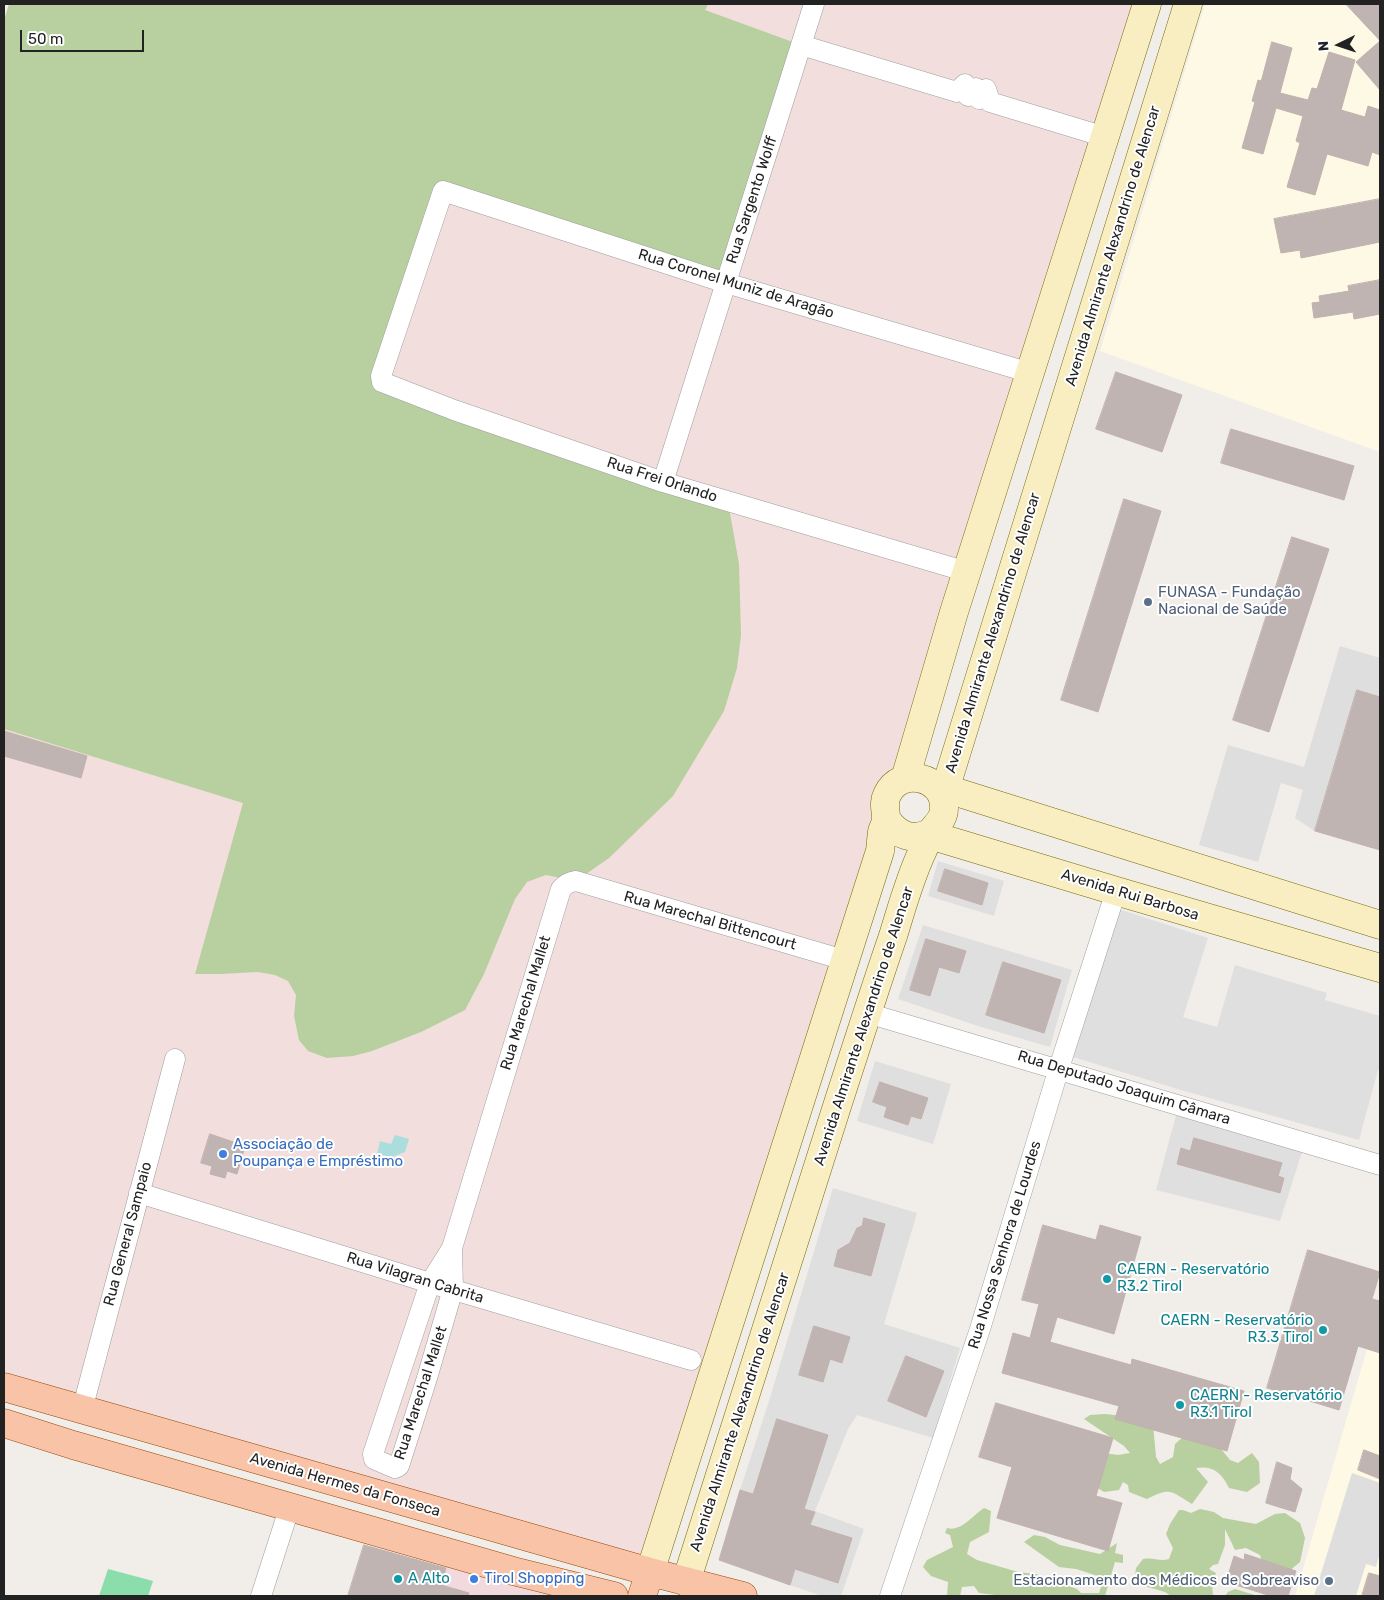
<!DOCTYPE html>
<html>
<head>
<meta charset="utf-8">
<style>
  body { margin:0 }
  #map { position:relative; width:1384px; height:1600px; overflow:hidden; background:#f1ede9; font-family:Rubik,sans-serif }
  canvas { display:block }
  .frame { position:absolute; inset:0; border:5px solid #222; pointer-events:none }
  .north { position:absolute; left:1314px; top:20px; width:50px; height:50px; -webkit-text-stroke:4px #fff; paint-order:stroke; rotate:266deg; font-size:14px; font-weight:700; line-height:20px; text-align:center; color:#222 }
  .north::after { content:''; display:block; margin:auto; width:18px; height:22px; background:#222; clip-path:polygon(50% 0,100% 100%,50% 72%,0 100%) }
  .scale { position:absolute; left:20px; top:30px; width:124px; height:22px; box-sizing:border-box; border:2px solid #222; border-top:0; padding-left:6px; font-size:15px; line-height:18px; white-space:nowrap; color:#222; -webkit-text-stroke:4px #fff; paint-order:stroke }
</style>
</head>
<body>
<div id="map">
<canvas width="1384" height="1600"></canvas>
<div class="frame"></div>
<div class="north">N</div>
<div class="scale">50 m</div>
</div>
<script>
const context = document.querySelector('canvas').getContext('2d');
context.lineJoin = 'round';
function fillPath(path, color) {
  context.fillStyle = color;
  context.fill(path, 'evenodd');
}
function strokePath(path, color, width, dash) {
  context.strokeStyle = color;
  context.lineWidth = width;
  context.lineCap = dash ? 'butt' : 'round';
  context.setLineDash(dash || []);
  context.stroke(path);
}
function drawText(font, color, halo, rows, align = 'center') {
  context.font = font + ' Rubik,sans-serif';
  context.lineWidth = 4;
  context.setLineDash([]);
  context.textBaseline = 'middle';
  context.strokeStyle = halo;
  context.fillStyle = color;
  for (const [text, x, y, turn = 0] of rows) {
    context.save();
    context.translate(x, y);
    context.rotate((+turn || 0) * Math.PI / 180);
    context.textAlign = isNaN(turn) ? turn : align;
    if (halo) context.strokeText(text, 0, 0);
    context.fillText(text, 0, 0);
    context.restore();
  }
}
fillPath(new Path2D(`
  M938,861L1004,881L994,916L928,896Z
  M1109,906L1208,938L1183,1017L1217,1027L1235,965L1327,993L1325,1000L1380,1016V1070H1378L1359,1140L1181,1090L1063,1054Z
  M923,925L1072,970L1050,1047L978,1026L898,999Z
  M875,1061L951,1084L933,1144L857,1121Z
  M1176,1115L1302,1152L1280,1221L1156,1190Z
  M833,1188L917,1213L884,1324L960,1348L933,1438L857,1415L848,1429L815,1511L864,1529L841,1596H822L790,1585L815,1512L740,1490L769,1401Z`), '#e0dfdf');
fillPath(new Path2D(`
  M448,1562L562,1596H437Z`), '#f1d9de');
fillPath(new Path2D(`
  M1205,4H1380V452L1100,351Z
  M1380,1300V1596H1295L1367,1349Z`), '#fef9e5');
fillPath(new Path2D(`
  M450,4H1134L1021,355L923,677L645,1552L639,1555L4,1377V729L216,794Z`), '#f2dedd');
fillPath(new Path2D(`
  M9,4H708L705,10L801,45L726,283L444,191L383,373L728,502L739,564L741,635L737,668L724,711L673,796L609,858L576,881L546,875L527,882L515,899L484,974L465,1010L421,1032L372,1051L353,1056L327,1058L308,1051L299,1040L294,1016L296,995L288,981L275,975L258,972L220,974H195L243,803L4,729V20Z
  M1105,1414L1123,1416L1153,1424L1156,1457L1160,1464L1173,1457L1175,1444L1190,1431L1217,1444L1230,1460L1238,1463L1252,1453L1259,1462L1260,1483L1247,1492L1229,1488C1222,1473 1213,1465 1196,1468L1208,1482L1192,1504C1170,1491 1171,1487 1147,1499L1129,1492L1128,1485L1123,1482L1119,1490L1104,1492L1093,1485L1103,1453L1118,1455L1130,1453L1124,1446L1084,1419L1090,1415Z
  M984,1508L991,1511L989,1532L970,1542L967,1554L977,1560L1018,1572L1036,1574L1077,1589L1081,1593H1099L1104,1578L1076,1569L1059,1567L1024,1542L1034,1535L1045,1537L1060,1545L1100,1554L1117,1543L1115,1553L1123,1555V1563L1115,1562L1105,1596H1003L979,1593L974,1586L962,1587L960,1596H947L948,1582L931,1576L923,1567L927,1560L953,1547L950,1535L945,1533L947,1528C961,1532 972,1516 984,1508Z
  M1200,1509L1214,1512L1223,1518L1256,1524L1275,1514L1285,1513L1300,1523L1305,1538L1300,1562L1288,1572L1263,1566L1260,1555L1246,1548L1235,1550L1225,1529V1545L1218,1564L1213,1565L1209,1569L1216,1573L1212,1584L1213,1596H1171L1165,1592L1134,1583L1136,1568L1143,1559C1153,1557 1160,1562 1169,1559L1173,1548L1166,1534L1170,1524L1179,1510H1183L1191,1513Z
  M1235,1589L1258,1596H1225L1228,1592Z`), '#b8cf9f');
fillPath(new Path2D(`
  M108,1569L153,1581L148,1596H99Z`), '#8bddab');
fillPath(new Path2D(`
  M1340,646L1380,658V697L1357,690L1315,831L1295,818L1303,790L1281,783L1258,862L1199,845L1228,745L1304,767Z
  M1352,1473L1380,1483V1552L1376,1567L1366,1564L1356,1596H1314Z`), '#dedede');
fillPath(new Path2D(`
  M395,1135L409,1139L405,1152L392,1157L377,1154L380,1141L391,1144Z`), '#abdddd');
const building = new Path2D(`
  M1346,4H1380V90L1356,62L1380,41Z
  M1272,42L1292,48L1280,93L1308,100L1312,88L1317,89L1329,52L1355,60L1341,110L1365,117L1368,106L1380,110V155L1372,152L1368,166L1327,154L1315,195L1287,187L1300,143L1296,141L1303,116L1276,108L1263,154L1242,148L1255,102L1252,101L1258,80L1261,81Z
  M1380,199V242L1301,258L1300,250L1281,253L1274,219Z
  M1380,280V314L1354,319L1353,312L1314,318L1312,303L1320,302L1319,296L1349,291L1348,286Z
  M1116,372L1182,395L1162,452L1096,429Z
  M1231,429L1354,466L1344,500L1221,463Z
  M1124,499L1161,511L1098,712L1061,700Z
  M1292,537L1329,549L1269,732L1233,720Z
  M1357,690L1380,697V850L1315,831Z
  M4,731L87,756L81,778L4,756Z
  M945,869L988,883L982,905L938,891Z
  M926,939L966,951L959,973L939,967L930,996L910,990Z
  M1003,962L1061,980L1044,1033L986,1015Z
  M880,1082L928,1098L921,1119L911,1116L908,1125L884,1117L887,1107L873,1102Z
  M210,1134L245,1146L237,1174L227,1171L225,1178L210,1174L212,1166L201,1163Z
  M1194,1138L1282,1163L1278,1176L1284,1178L1280,1193L1177,1164L1181,1148L1190,1151Z
  M864,1218L885,1224L871,1276L834,1266L838,1250L850,1243L857,1228L862,1226Z
  M1043,1225L1096,1240L1100,1225L1141,1237L1114,1334L1057,1317L1050,1342L1131,1365L1132,1359L1244,1391L1227,1451L1115,1419L1119,1406L1002,1373L1013,1333L1030,1338L1039,1304L1022,1300Z
  M1308,1250L1380,1272L1372,1299L1380,1301V1353L1358,1346L1339,1410L1267,1388Z
  M814,1326L850,1337L842,1363L830,1359L823,1382L799,1375Z
  M906,1356L944,1371L926,1417L888,1401Z
  M996,1403L1113,1438L1096,1496L1122,1503L1108,1551L997,1518L1012,1467L979,1457Z
  M777,1419L828,1435L804,1509L815,1512L810,1525L852,1538L838,1583L795,1569L790,1585L719,1560L740,1490L753,1494Z
  M1364,1450L1380,1456V1479L1358,1470Z
  M1277,1462L1292,1468L1290,1479L1302,1489L1295,1512L1266,1503Z
  M364,1545L446,1568L441,1585L469,1593L468,1596H348Z
  M1245,1554L1296,1571L1288,1596H1271L1226,1582L1234,1556L1244,1560Z
  M1369,1573L1380,1576V1596H1362Z`);
fillPath(building, '#bfb4b2');
strokePath(building, '#c3b1ac', 1);
const street = new Path2D(`
  M801,45L957,92L965,84L968,96L976,88L979,99L986,89L990,102L1092,133
  M663,482L814,4
  M954,568L663,482L454,410L382,382L381,376L443,191L726,283L1031,373
  M867,1013L1380,1165
  M139,1193L430,1283L691,1360
  M452,1248L453,1289L427,1378L399,1466L395,1468L374,1459L373,1454L430,1283L452,1248L561,889C566,884 569,882 576,881L844,960
  M82,1410L175,1059
  M261,1596L290,1506
  M890,1596L980,1329L1059,1068L1116,891`);
const secondary = new Path2D(`
  M905,779L954,612L1147,4
  M940,791L948,780L1188,4
  M940,791H953L1380,925
  M887,820C898,836 913,841 930,833
  M930,833L940,838L1116,891L1380,968
  M650,1572L880,851C881,844 881,838 882,832C883,827 887,823 886,818C886,810 883,803 887,795C900,766 945,776 944,808C944,819 937,824 931,832C927,837 926,844 923,850C910,877 902,907 893,936C874,991 857,1045 839,1100C788,1261 737,1421 686,1582`);
const primary = new Path2D(`
  M4,1387L650,1572L743,1596
  M4,1423L73,1445L513,1571L614,1596
  M642,1596L650,1572`);
strokePath(street, '#9f9f9f', 21);
strokePath(secondary, '#786c09', 29);
strokePath(primary, '#9a4806', 29);
strokePath(street, '#fff', 20);
strokePath(secondary, '#f8eec1', 28);
strokePath(primary, '#f9c3a7', 28);
for (const [x, y, r, color] of [
  [1148,602,5,"#5c6f8a"],
  [223,1154,5,"#3f7fe0"],
  [1107,1279,5,"#0f9aa8"],
  [1323,1330,5,"#0f9aa8"],
  [1180,1405,5,"#0f9aa8"],
  [398,1579,5,"#0f9aa8"],
  [474,1579,5,"#3f7fe0"],
  [1329,1581,5,"#5c6f8a"]
]) {
  const dot = new Path2D();
  dot.arc(x, y, r, 0, 2 * Math.PI);
  context.fillStyle = color;
  context.fill(dot);
  strokePath(dot, '#fff', 2);
}
drawText('15px', '#222', '#fff', [
  ["Rua Sargento Wolff",752,200,-72],
  ["Avenida Almirante Alexandrino de Alencar",1113,246,-73],
  ["Rua Coronel Muniz de Aragão",736,284,17],
  ["Rua Frei Orlando",662,480,18],
  ["Avenida Almirante Alexandrino de Alencar",993,633,-73],
  ["Avenida Rui Barbosa",1130,895,17],
  ["Rua Marechal Bittencourt",710,921,16],
  ["Rua Marechal Mallet",526,1003,-73],
  ["Avenida Almirante Alexandrino de Alencar",864,1026,-72],
  ["Rua Deputado Joaquim Câmara",1124,1088,17],
  ["Rua General Sampaio",128,1234,-75],
  ["Rua Nossa Senhora de Lourdes",1005,1245,-73],
  ["Rua Vilagran Cabrita",415,1278,17],
  ["Rua Marechal Mallet",421,1393,-72],
  ["Avenida Almirante Alexandrino de Alencar",740,1412,-72],
  ["Avenida Hermes da Fonseca",345,1485,16]
]);
drawText('15px', '#4e5e75', '#fff', [
  ["FUNASA - Fundação",1158,593],
  ["Nacional de Saúde",1158,610],
  ["Estacionamento dos Médicos de Sobreaviso",1319,1581,"right"]
], 'left');
drawText('15px', '#366cbe', '#fff', [
  ["Associação de",233,1145],
  ["Poupança e Empréstimo",233,1162],
  ["Tirol Shopping",484,1579]
], 'left');
drawText('15px', '#0d838f', '#fff', [
  ["CAERN - Reservatório",1117,1270],
  ["R3.2 Tirol",1117,1287],
  ["CAERN - Reservatório",1313,1321,"right"],
  ["R3.3 Tirol",1313,1338,"right"],
  ["CAERN - Reservatório",1190,1396],
  ["R3.1 Tirol",1190,1413],
  ["A Alto",408,1579]
], 'left');
</script>
</body>
</html>
